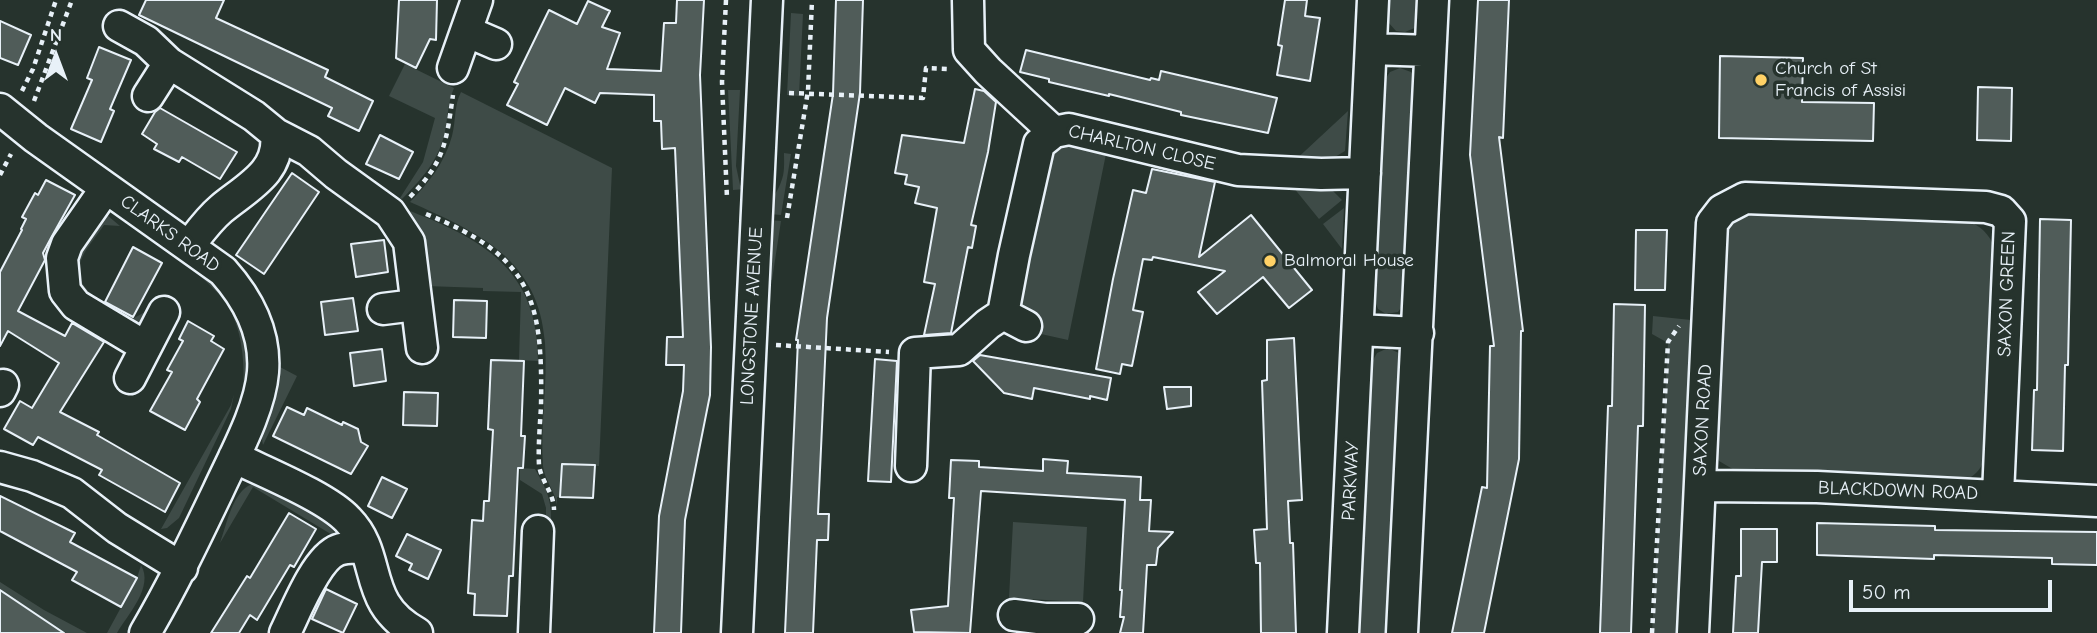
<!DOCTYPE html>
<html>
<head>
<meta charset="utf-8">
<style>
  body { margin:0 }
  #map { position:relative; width:2097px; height:633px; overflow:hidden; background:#26332d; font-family:"Comic Neue",sans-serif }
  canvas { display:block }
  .north { position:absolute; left:21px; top:21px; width:70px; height:70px; -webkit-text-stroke:5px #26332d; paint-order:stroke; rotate:0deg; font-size:19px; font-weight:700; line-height:28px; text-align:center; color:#e8f1f8 }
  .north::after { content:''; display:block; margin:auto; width:24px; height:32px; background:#e8f1f8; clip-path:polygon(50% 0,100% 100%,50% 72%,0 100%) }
  .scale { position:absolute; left:1849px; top:580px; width:203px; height:32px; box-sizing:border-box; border:4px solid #e8f1f8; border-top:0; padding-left:9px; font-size:21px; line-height:24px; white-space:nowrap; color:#e8f1f8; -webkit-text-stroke:5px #26332d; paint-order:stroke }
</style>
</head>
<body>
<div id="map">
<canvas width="2097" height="633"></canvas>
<div class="north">N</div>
<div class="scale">50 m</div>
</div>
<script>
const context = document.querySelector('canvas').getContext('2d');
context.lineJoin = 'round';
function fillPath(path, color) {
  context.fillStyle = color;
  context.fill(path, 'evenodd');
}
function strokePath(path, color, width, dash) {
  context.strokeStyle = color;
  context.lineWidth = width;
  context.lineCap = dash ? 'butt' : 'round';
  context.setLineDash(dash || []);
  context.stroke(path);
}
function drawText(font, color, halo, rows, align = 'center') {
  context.font = font + ' "Comic Neue",sans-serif';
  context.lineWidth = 7;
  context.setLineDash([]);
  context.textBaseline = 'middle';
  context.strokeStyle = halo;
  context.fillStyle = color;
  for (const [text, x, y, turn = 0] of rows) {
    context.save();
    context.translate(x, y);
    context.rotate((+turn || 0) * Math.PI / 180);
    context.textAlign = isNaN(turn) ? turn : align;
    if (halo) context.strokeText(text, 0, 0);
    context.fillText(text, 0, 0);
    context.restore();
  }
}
fillPath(new Path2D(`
  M1388,0H1420L1417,27L1405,32L1396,31L1388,22Z
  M791,13L803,14L799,96L787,95Z
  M405,64L454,88C448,102 448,116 445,131C440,159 421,180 402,199L400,198L423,162L435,118L389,96Z
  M1400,68L1411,72L1416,78L1405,302L1398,312L1386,314L1378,309L1374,299L1384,81L1390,72Z
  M728,90H740L736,166L740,185L745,189L733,190Z
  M461,92L612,168L599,466L562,464L560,497H557V505C555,491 544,479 543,466C540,425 548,384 545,343C539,258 477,232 410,202C429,183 445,162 452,136C456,121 454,105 461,92Z
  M1348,111L1345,151L1328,161L1291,164Z
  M1071,146L1106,154L1068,340L1032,332L1026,317L1017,303L1049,158L1058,150Z
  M784,153L791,154L781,215L769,214C770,197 776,196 781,182C785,173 784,163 784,153Z
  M1289,182L1331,189L1342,200L1319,219Z
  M1344,208L1342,249L1323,224Z
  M405,209C482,239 538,268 538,361L519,360L521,292L483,291V288L426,286Z
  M1757,211L1965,220C1981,226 1989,233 1995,249L1985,457C1980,473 1972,478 1956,484L1741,474L1719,461L1712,448L1722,243C1730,221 1735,217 1757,211Z
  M101,215H107L120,226L104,225C97,236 87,246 82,258C67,292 113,306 134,318L145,312L149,314L144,323L133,324L77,289L75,256Z
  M769,220L781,221L772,280L765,279Z
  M134,224L217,284L243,322L251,370L243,399C245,366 244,327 223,299C200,271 158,246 129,225Z
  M1653,316L1691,320L1680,633H1652L1668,343L1652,334Z
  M1388,348L1401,354L1389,633H1359L1372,362L1377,353Z
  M280,367L297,376L263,445C258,428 278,389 280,367Z
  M234,394L231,409L179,518L167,528L161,529L231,405Z
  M520,468L535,469C547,490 552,500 551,524H546V508L542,494L520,480Z
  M252,484C275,488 328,518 339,539L253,487L220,543C227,524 232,492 252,484Z
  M1013,522L1087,527L1083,602L1009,598Z
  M141,565C154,587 128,614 117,633H107L137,578Z
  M0,582L44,610L87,633H46L51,624L0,590Z`), '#3e4b47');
const building = new Path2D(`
  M146,0H224L216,18L328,70L325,77L373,101L359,131L328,116L332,108L139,15Z
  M399,0H437L436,40L430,39L416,68L396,58Z
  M677,0H704L700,75L711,347L710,395L685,520L681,633H654L659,516L683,391L684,365H666L667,337H683L675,148L662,149L661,121H654V95L600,93L595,103L565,88L547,125L507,105L518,84L514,82L549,10L577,24L588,1L610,11L602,27L620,33L607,69L661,71L664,23H676Z
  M836,0H863L860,93L827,318L818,514H829L828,540H817L813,633H785L798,340H796L833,94Z
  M1285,0H1307L1305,16L1320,18L1310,81L1277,75L1282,46L1278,45Z
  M1478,0H1509L1503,138L1499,137L1523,331H1521L1519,459L1484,633H1452L1482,487L1487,488L1490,346H1494L1470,155Z
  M0,21L31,35L18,65L0,58Z
  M99,47L131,60L110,109L114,111L101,142L71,129L92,80L87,78Z
  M1026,50L1150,80L1151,78L1159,80L1161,71L1277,98L1268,133L1181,115V112L1109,94V96L1049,82V79L1020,72Z
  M1720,56L1803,58L1802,102L1874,103L1873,141L1719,138Z
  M1978,87L2012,88L2011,141L1977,140Z
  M975,89L984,91L996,102L988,152L971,225L976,226L972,248L968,247L951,333L924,335L935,284L924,282L937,208L915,203L919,187L905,184L907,175L895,173L902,135L964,143Z
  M160,108L237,152L220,179L182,157L179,162L154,149L157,144L142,134L155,112Z
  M380,135L413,152L399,179L366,164Z
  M1152,169L1215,182L1199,257L1251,215L1312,290L1289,308L1263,277L1217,314L1198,292L1225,271L1153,257L1152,260L1143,259L1133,310L1143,312L1132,366L1122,364L1120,374L1096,369L1113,279L1133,190L1146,193Z
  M292,173L319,192L264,274L236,255Z
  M46,180L75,195L51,238L43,253L45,260L18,311L65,336L72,323L104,342L60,412L99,432L97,435L180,483L165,512L99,475L102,470L38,437L33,445L4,429L20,401L32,408L59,363L8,331L0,346V272L22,230L21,229L26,219L22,217L35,193L38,195Z
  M2040,219L2071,220L2068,365H2065L2063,451L2032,450L2034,390H2037Z
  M1636,230H1667L1665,290H1635Z
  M384,240L388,272L356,277L351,244Z
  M133,247L162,263L133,317L105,302Z
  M353,298L358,331L325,335L321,302Z
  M454,300L487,301L486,338L453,337Z
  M1614,304L1645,305L1643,426H1638L1631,633H1600L1608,406H1612Z
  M188,321L214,336L211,341L224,349L197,399L200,402L185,430L150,411L172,372L167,370L183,341L179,339Z
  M1294,338L1302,500L1288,501L1290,543H1293L1296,633H1261L1260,563H1256L1254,530L1267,529L1262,381L1267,380V340Z
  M382,349L386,381L354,386L350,353Z
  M980,355L1111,378L1107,400L1090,396V399L1034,388L1032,399L1004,393L973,361Z
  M875,359L897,361L891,482L868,481Z
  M491,360L524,361L521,436H525L523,468H518L513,576H509L507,616L474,615L475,594L468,593L472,520L483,521L484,501H489L493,430L488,429Z
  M1164,387H1191V406L1167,409Z
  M404,392L438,393L437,426L403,425Z
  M287,407L304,415L307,408L342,425L343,422L358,429L361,442L368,446L351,474L273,436Z
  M1043,459L1068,461L1067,473L1141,477L1140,500H1151L1149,531L1173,532L1158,548L1156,565H1147L1143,633H1120L1124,617H1120L1122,590H1120L1125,500L981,491L970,633L914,632L911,610L948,606L954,498H949L951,460L979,461V467L1043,471Z
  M562,464L595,465L593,498L560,497Z
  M382,477L407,489L392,518L368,506Z
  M0,496L75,533L70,542L137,578L121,607L72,580L77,572L0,531Z
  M289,513L316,529L294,567L290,565L257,620L250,615L239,633H211L247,576L250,578Z
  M1817,523L1935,526V530L2097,532V565L2052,564V558L1934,555V559L1817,555Z
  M1741,529H1777V562H1762L1758,633H1733L1736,576H1741Z
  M407,534L441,550L428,579L409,570L412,564L396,556Z
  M326,589L357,604L343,633L312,619Z
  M0,590L64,633H0Z`);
fillPath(building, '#505c59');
strokePath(building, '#e8f1f8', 2);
const minor = new Path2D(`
  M968,0L969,50L988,71L1054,132
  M119,26L146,41L169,63L148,96
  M468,32L496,44
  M1371,49L1430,51
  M169,63L254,116L276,134L309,151L336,174L390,213L409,242L422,348
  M453,68L477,0
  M0,109L36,138L223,271C248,299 266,333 263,372C260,410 234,456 218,491C195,539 172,587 145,633
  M106,188L67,244L62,258L65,291L76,305L146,347
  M189,246C199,233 208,220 221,209C246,188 281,172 276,134
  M383,309L415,305
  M1026,326L1003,314L1014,255L1039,144L1054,132L1069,129L1238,170L1321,174L1365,173
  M1358,330L1418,333
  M130,378L164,312
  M0,391L3,385
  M234,457C264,472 327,497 348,520C384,557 360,602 417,633
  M911,466L915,353L959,350L988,324L1003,314
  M0,467L32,476L72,493L117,528L182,568
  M1700,486L1817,487L2097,501
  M1014,615L1045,619H1078
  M285,633C295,613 316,558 338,550C346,547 356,548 365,547
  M534,633L538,531
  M737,633L767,0
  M1343,633L1373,0
  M1402,633L1433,0
  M1693,633L1712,223L1722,210L1745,198L1986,207L2001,211L2010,221L1998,495`);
strokePath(minor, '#e8f1f8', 35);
strokePath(new Path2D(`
  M726,0L722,82L727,198
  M22,91L33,69L56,0
  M789,93L923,98L926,68L949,69
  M34,101L72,0
  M0,175L11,154
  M410,197C445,161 446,143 453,95
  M426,214C531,256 543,298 541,406C540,425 538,446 539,465C541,481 554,493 554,510
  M787,218L808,91L812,0
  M776,345L889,352
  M1652,633L1668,342L1679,326`), '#e8f1f8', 4.5, [5, 5]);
strokePath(minor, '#26332d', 30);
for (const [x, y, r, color] of [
  [1761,80,7,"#ffd166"],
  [1270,261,7,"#ffd166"]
]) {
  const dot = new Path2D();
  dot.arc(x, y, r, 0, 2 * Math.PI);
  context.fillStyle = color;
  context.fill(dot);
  strokePath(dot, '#26332d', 2.5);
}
drawText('19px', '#e8f1f8', '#26332d', [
  ["Church of St",1775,69],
  ["Francis of Assisi",1775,91],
  ["Balmoral House",1284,261]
], 'left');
drawText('19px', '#e8f1f8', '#26332d', [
  ["CHARLTON CLOSE",1142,148,13],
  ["CLARKS ROAD",170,234,36],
  ["SAXON GREEN",2007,294,-88],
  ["LONGSTONE AVENUE",752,316,-87],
  ["SAXON ROAD",1703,420,-87],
  ["PARKWAY",1351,481,-87],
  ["BLACKDOWN ROAD",1898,491,2]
]);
</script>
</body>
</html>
